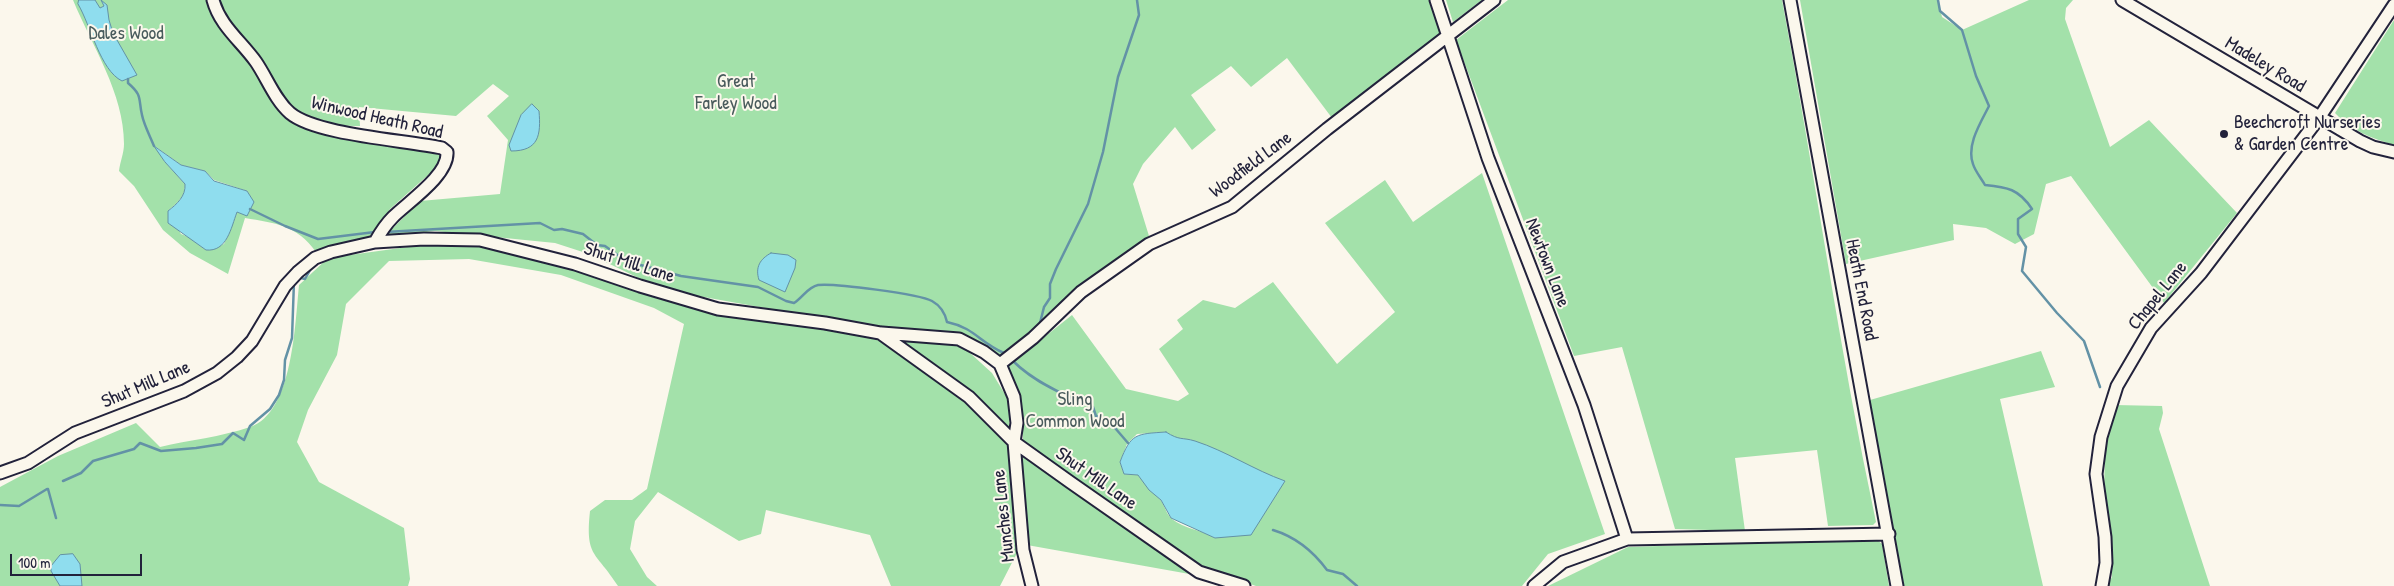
<!DOCTYPE html>
<html>
<head>
<meta charset="utf-8">
<style>
  body { margin:0 }
  #map { position:relative; width:2394px; height:586px; overflow:hidden; background:#fbf7ec; font-family:"Patrick Hand",sans-serif }
  canvas { display:block }
  .scale { position:absolute; left:10px; top:554px; width:132px; height:22px; box-sizing:border-box; border:2px solid #22223b; border-top:0; padding-left:6px; font-size:15px; line-height:18px; white-space:nowrap; color:#22223b; -webkit-text-stroke:4px #fbf7ec; paint-order:stroke }
</style>
</head>
<body>
<div id="map">
<canvas width="2394" height="586"></canvas>
<div class="scale">100 m</div>
</div>
<script>
const context = document.querySelector('canvas').getContext('2d');
context.lineJoin = 'round';
function fillPath(path, color) {
  context.fillStyle = color;
  context.fill(path, 'evenodd');
}
function strokePath(path, color, width, dash) {
  context.strokeStyle = color;
  context.lineWidth = width;
  context.lineCap = dash ? 'butt' : 'round';
  context.setLineDash(dash || []);
  context.stroke(path);
}
function drawText(font, color, halo, rows, align = 'center') {
  context.font = font + ' "Patrick Hand",sans-serif';
  context.lineWidth = 4;
  context.setLineDash([]);
  context.textBaseline = 'middle';
  context.strokeStyle = halo;
  context.fillStyle = color;
  for (const [text, x, y, turn = 0] of rows) {
    context.save();
    context.translate(x, y);
    context.rotate((+turn || 0) * Math.PI / 180);
    context.textAlign = isNaN(turn) ? turn : align;
    if (halo) context.strokeText(text, 0, 0);
    context.fillText(text, 0, 0);
    context.restore();
  }
}
fillPath(new Path2D(`
  M73,0H208L217,24L244,54L286,116L440,153L441,160L436,168L390,209L371,241L316,252C297,225 275,223 245,218L228,274L190,253L163,230L134,186L119,171C120,162 124,153 124,144C124,93 92,46 73,0ZM156,147L181,165L205,171L214,180L247,191L252,200L237,212L224,244L206,250L191,238L181,234L168,211C177,203 186,196 185,184L165,162Z
  M219,0H1430L1441,36L1332,118L1287,58L1251,87L1231,66L1191,95L1216,130L1192,150L1175,127L1143,164L1133,184L1149,236L1089,280L996,365L962,334L886,328L832,320L698,296L649,283L589,254L555,243L435,231L384,237L420,201L500,194L508,140L487,116L509,96L493,84L456,116L359,107L360,126C335,127 310,120 289,107L225,16Z
  M1446,0H1482L1453,22Z
  M1508,0H1782C1815,174 1839,349 1876,522L1873,525L1828,526L1817,450L1735,458L1745,531L1675,529L1622,347L1574,356L1456,40Z
  M1800,0H1938L1942,17L1962,30L2029,0H2073L2066,8L2065,19L2110,147L2149,120L2237,213L2164,303L2071,176L2046,184L2034,234L2015,244L1986,228L1953,224L1954,240L1846,264Z
  M2394,20V145C2373,139 2350,130 2335,113Z
  M1482,173L1605,534L1548,554L1522,586H1256L1201,567L1142,527L1023,441C1023,414 1017,391 1008,366L1072,315L1126,389L1178,401L1189,394L1159,349L1183,329L1177,320L1203,300L1235,308L1273,282L1337,364L1395,312L1325,223L1385,180L1413,222ZM1166,432L1178,440L1194,441L1258,472L1285,481L1215,538C1202,530 1184,529 1172,519C1167,515 1165,507 1162,502C1156,492 1145,485 1138,475L1124,474L1120,462L1127,444L1137,434Z
  M458,240L567,256L581,260L641,290L690,307L875,338L966,398L1008,440L1018,551L1000,586H891L870,535L766,510L761,534L739,541L658,492L635,521L630,549L647,577L657,586H618C596,551 585,558 590,511L605,500H632L647,489L684,324L654,308L561,275L469,259L389,261L346,304L337,355L308,410L297,442L319,482L404,528L410,579L408,586H0V487L58,456L136,423L160,447C189,440 221,437 250,427C293,413 295,323 299,285L328,258Z
  M892,337L958,342L992,373L1011,404L1009,428L971,393Z
  M2041,351L2055,387L2000,399L2043,586H1904L1870,400Z
  M2115,405L2162,406L2163,413L2159,429L2210,586H2107L2112,577L2104,493L2105,450Z
  M1018,450L1195,575L1027,545Z
  M1876,539L1882,544L1889,586H1548L1628,547Z`), '#a3e1aa');
const water = new Path2D(`
  M79,0H95L100,8L104,6L101,0L107,5L109,20L113,33L137,75L122,81C100,70 91,26 78,4Z
  M532,104L539,111C541,135 539,151 511,151L509,145L521,115Z
  M154,146L181,165L205,171L214,181L247,191L254,202L247,216L237,212C231,228 227,252 206,250L168,223V211C177,204 186,196 185,184L165,162Z
  M771,253L788,255L796,260L795,268L785,292L759,280C755,267 760,259 771,253Z
  M1166,432C1180,441 1182,437 1195,441C1226,451 1254,470 1285,481L1251,535L1215,538L1171,518L1161,500L1149,490L1138,475L1124,474L1120,462C1131,433 1136,434 1166,432Z
  M73,554L80,564L82,586H60L51,571V566L60,555Z`);
fillPath(water, '#8fddee');
strokePath(water, '#6392a6', 1);
strokePath(new Path2D(`
  M1938,0L1940,11L1962,30L1976,76L1989,106C1981,122 1966,145 1973,164C1975,171 1981,178 1985,185C2007,187 2019,189 2032,209L2018,219V234L2026,247L2022,271L2057,313L2084,341L2100,387
  M128,79V83C143,96 138,98 142,115C144,125 150,136 154,146
  M250,209L285,226L318,239L375,232
  M386,232L540,223L554,230L562,229L583,234L597,245L605,246L626,261L681,276L758,287L786,301L794,303C803,297 808,287 818,285C834,283 919,294 932,301C941,306 945,313 947,322C975,328 979,342 1004,353
  M297,277L305,279L313,265
  M1040,323L1044,307L1050,298V284L1056,269L1088,204L1103,152L1118,77L1139,15L1137,0
  M1013,361C1034,382 1065,396 1093,407L1096,416L1109,421L1128,443
  M63,481L81,473L93,461L134,449L140,443L161,451L196,448L222,444L233,433L244,440L250,426L270,409L279,395L284,380L285,360L292,338L294,281
  M48,489L56,518
  M0,505L19,506L47,489
  M1273,530C1296,537 1313,551 1327,570L1343,574L1357,586`), '#6392a6', 2.5);
const minor = new Path2D(`
  M213,0C220,26 241,41 256,62C267,78 275,100 290,113C316,135 405,140 442,148L447,152C449,175 408,202 393,217C385,225 380,233 375,242
  M1436,0L1488,158L1584,405L1627,539
  M1790,0L1897,586
  M2122,0L2360,141L2373,147L2394,152
  M882,333L959,339L984,352L1000,364
  M0,473L28,463L75,433L184,391L217,373L237,357L252,341L285,286L298,272L315,258L331,252L375,242L424,239L480,240L575,264L640,286L718,309L825,323L880,333L969,397L1014,442L1070,482L1199,572L1244,586
  M1032,586L1023,550L1014,442L1017,423L1014,397L1000,364L1033,338L1081,292L1149,244L1232,207L1327,129L1494,0
  M1534,586L1563,562L1627,539L1889,534
  M2102,586L2106,563L2105,537L2096,474L2101,437L2117,386L2151,328L2201,273L2319,118L2394,5`);
strokePath(minor, '#22223b', 15);
strokePath(minor, '#fbf7ec', 11);
for (const [x, y, r, color] of [
  [2224,134,5,"#22223b"]
]) {
  const dot = new Path2D();
  dot.arc(x, y, r, 0, 2 * Math.PI);
  context.fillStyle = color;
  context.fill(dot);
  strokePath(dot, '#fbf7ec', 2);
}
drawText('19px', '#495b5c', '#fbf7ec', [
  ["Dales Wood",126,34],
  ["Great",736,82],
  ["Farley Wood",736,104],
  ["Sling",1075,400],
  ["Common Wood",1075,422]
]);
drawText('19px', '#22223b', '#fbf7ec', [
  ["Madeley Road",2265,65,31],
  ["Winwood Heath Road",377,118,13],
  ["Woodfield Lane",1251,165,-37],
  ["Shut Mill Lane",629,263,18],
  ["Newtown Lane",1547,263,69],
  ["Heath End Road",1861,290,79],
  ["Chapel Lane",2158,296,-51],
  ["Shut Mill Lane",146,385,-23],
  ["Shut Mill Lane",1096,479,35],
  ["Munches Lane",1004,516,-96]
]);
drawText('19px', '#22223b', '#fbf7ec', [
  ["Beechcroft Nurseries",2234,123],
  ["& Garden Centre",2234,145]
], 'left');
</script>
</body>
</html>
